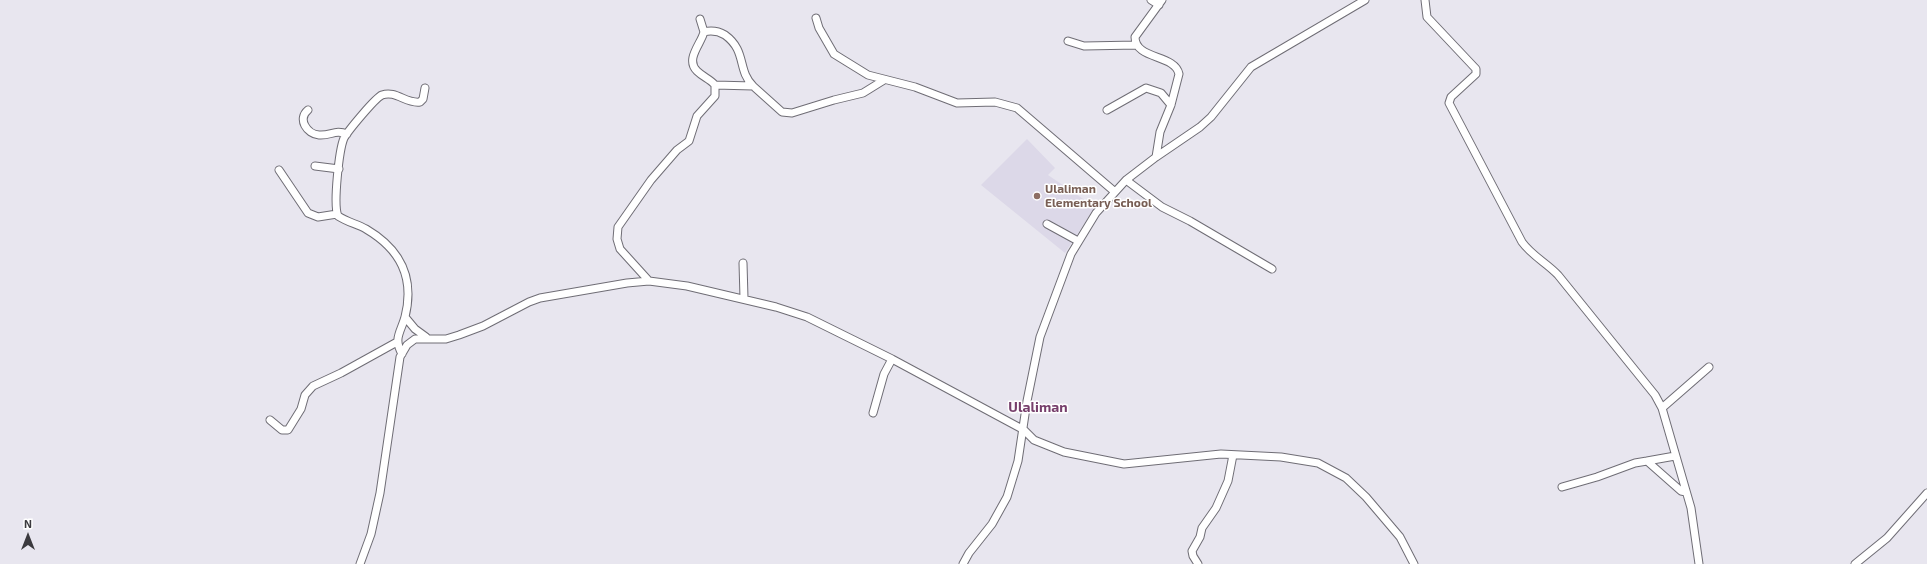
<!DOCTYPE html>
<html>
<head>
<meta charset="utf-8">
<style>
  body { margin:0 }
  #map { position:relative; width:1927px; height:564px; overflow:hidden; background:#e8e6ef; font-family:"Exo 2",sans-serif }
  canvas { display:block }
  .north { position:absolute; left:8px; top:516px; width:40px; height:40px; -webkit-text-stroke:3px #fff; paint-order:stroke; rotate:0deg; font-size:11px; font-weight:700; line-height:16px; text-align:center; color:#3b3a3e }
  .north::after { content:''; display:block; margin:auto; width:14px; height:18px; background:#3b3a3e; clip-path:polygon(50% 0,100% 100%,50% 72%,0 100%) }
</style>
</head>
<body>
<div id="map">
<canvas width="1927" height="564"></canvas>
<div class="north">N</div>
</div>
<script>
const context = document.querySelector('canvas').getContext('2d');
context.lineJoin = 'round';
function fillPath(path, color) {
  context.fillStyle = color;
  context.fill(path, 'evenodd');
}
function strokePath(path, color, width, dash) {
  context.strokeStyle = color;
  context.lineWidth = width;
  context.lineCap = dash ? 'butt' : 'round';
  context.setLineDash(dash || []);
  context.stroke(path);
}
function drawText(font, color, halo, rows, align = 'center') {
  context.font = font + ' "Exo 2",sans-serif';
  context.lineWidth = 3;
  context.setLineDash([]);
  context.textBaseline = 'middle';
  context.strokeStyle = halo;
  context.fillStyle = color;
  for (const [text, x, y, turn = 0] of rows) {
    context.save();
    context.translate(x, y);
    context.rotate((+turn || 0) * Math.PI / 180);
    context.textAlign = isNaN(turn) ? turn : align;
    if (halo) context.strokeText(text, 0, 0);
    context.fillText(text, 0, 0);
    context.restore();
  }
}
fillPath(new Path2D(`
  M1027,139L1055,168L1048,175L1095,207L1065,253L981,185Z`), '#dcd8e8');
const minor = new Path2D(`
  M1151,0L1159,5
  M1425,0L1427,17L1476,69V74L1451,97L1449,103L1522,242C1532,256 1547,263 1558,275L1655,395L1662,408
  M816,18L819,28L834,54L868,75L915,87L957,103L995,102L1017,108L1115,192
  M704,32C712,30 718,31 725,35C747,51 737,70 753,86
  M1068,41L1084,46L1137,45
  M715,85L753,86L782,112L792,113L834,100L863,93L884,80
  M308,110C297,119 307,134 319,135C331,136 335,129 347,134
  M1107,110L1146,88L1161,93L1171,105
  M1156,157L1160,132L1171,105L1179,74C1175,54 1135,60 1135,37L1162,0
  M315,166L339,169
  M279,170L308,213L318,217L337,214
  M1126,180L1162,207L1190,221L1272,269
  M1047,224L1078,241
  M743,263L744,298
  M649,281L620,249L617,239L618,227L651,180L677,150L689,141L697,116L715,96V85C710,79 703,77 697,71C685,59 701,44 704,32L700,19
  M405,317L415,329L426,337
  M402,354C393,338 401,332 405,317C415,277 400,249 366,229C357,224 347,222 338,216C333,205 339,150 344,138C348,131 375,98 382,95C396,90 406,104 420,102L423,99L425,88
  M873,413L884,374L892,359
  M270,420L282,430H288L301,409L305,395L313,386L341,373L397,342
  M1647,461L1675,456
  M1562,487L1597,477L1635,463L1647,461L1681,491L1686,492
  M360,564L371,534L380,493L400,357L407,345L415,339H446L459,335L483,326L529,302L540,298L627,283L649,281L687,286L776,307L807,317L892,359L1024,430L1034,440L1064,452L1124,464L1221,454L1281,457L1318,463L1346,478L1366,497L1400,537L1414,564
  M963,564L969,553L992,524L1007,497L1018,461L1027,401L1040,337L1071,254L1096,213L1126,180L1156,157L1200,127L1211,117L1251,67L1365,0
  M1198,564L1193,556L1192,551L1200,537L1202,528L1216,508L1228,481L1233,455
  M1699,564L1691,508L1662,408L1709,367
  M1855,564L1887,538L1927,493`);
strokePath(minor, '#6f6d75', 9);
strokePath(minor, '#fff', 7);
for (const [x, y, r, color] of [
  [1037,196,4,"#8d6e63"]
]) {
  const dot = new Path2D();
  dot.arc(x, y, r, 0, 2 * Math.PI);
  context.fillStyle = color;
  context.fill(dot);
  strokePath(dot, '#fff', 1.5);
}
drawText('bold 12px', '#785e54', '#fff', [
  ["Ulaliman",1045,189],
  ["Elementary School",1045,203]
], 'left');
drawText('bold 14px', '#763e6b', '#fff', [
  ["Ulaliman",1038,407]
]);
</script>
</body>
</html>
